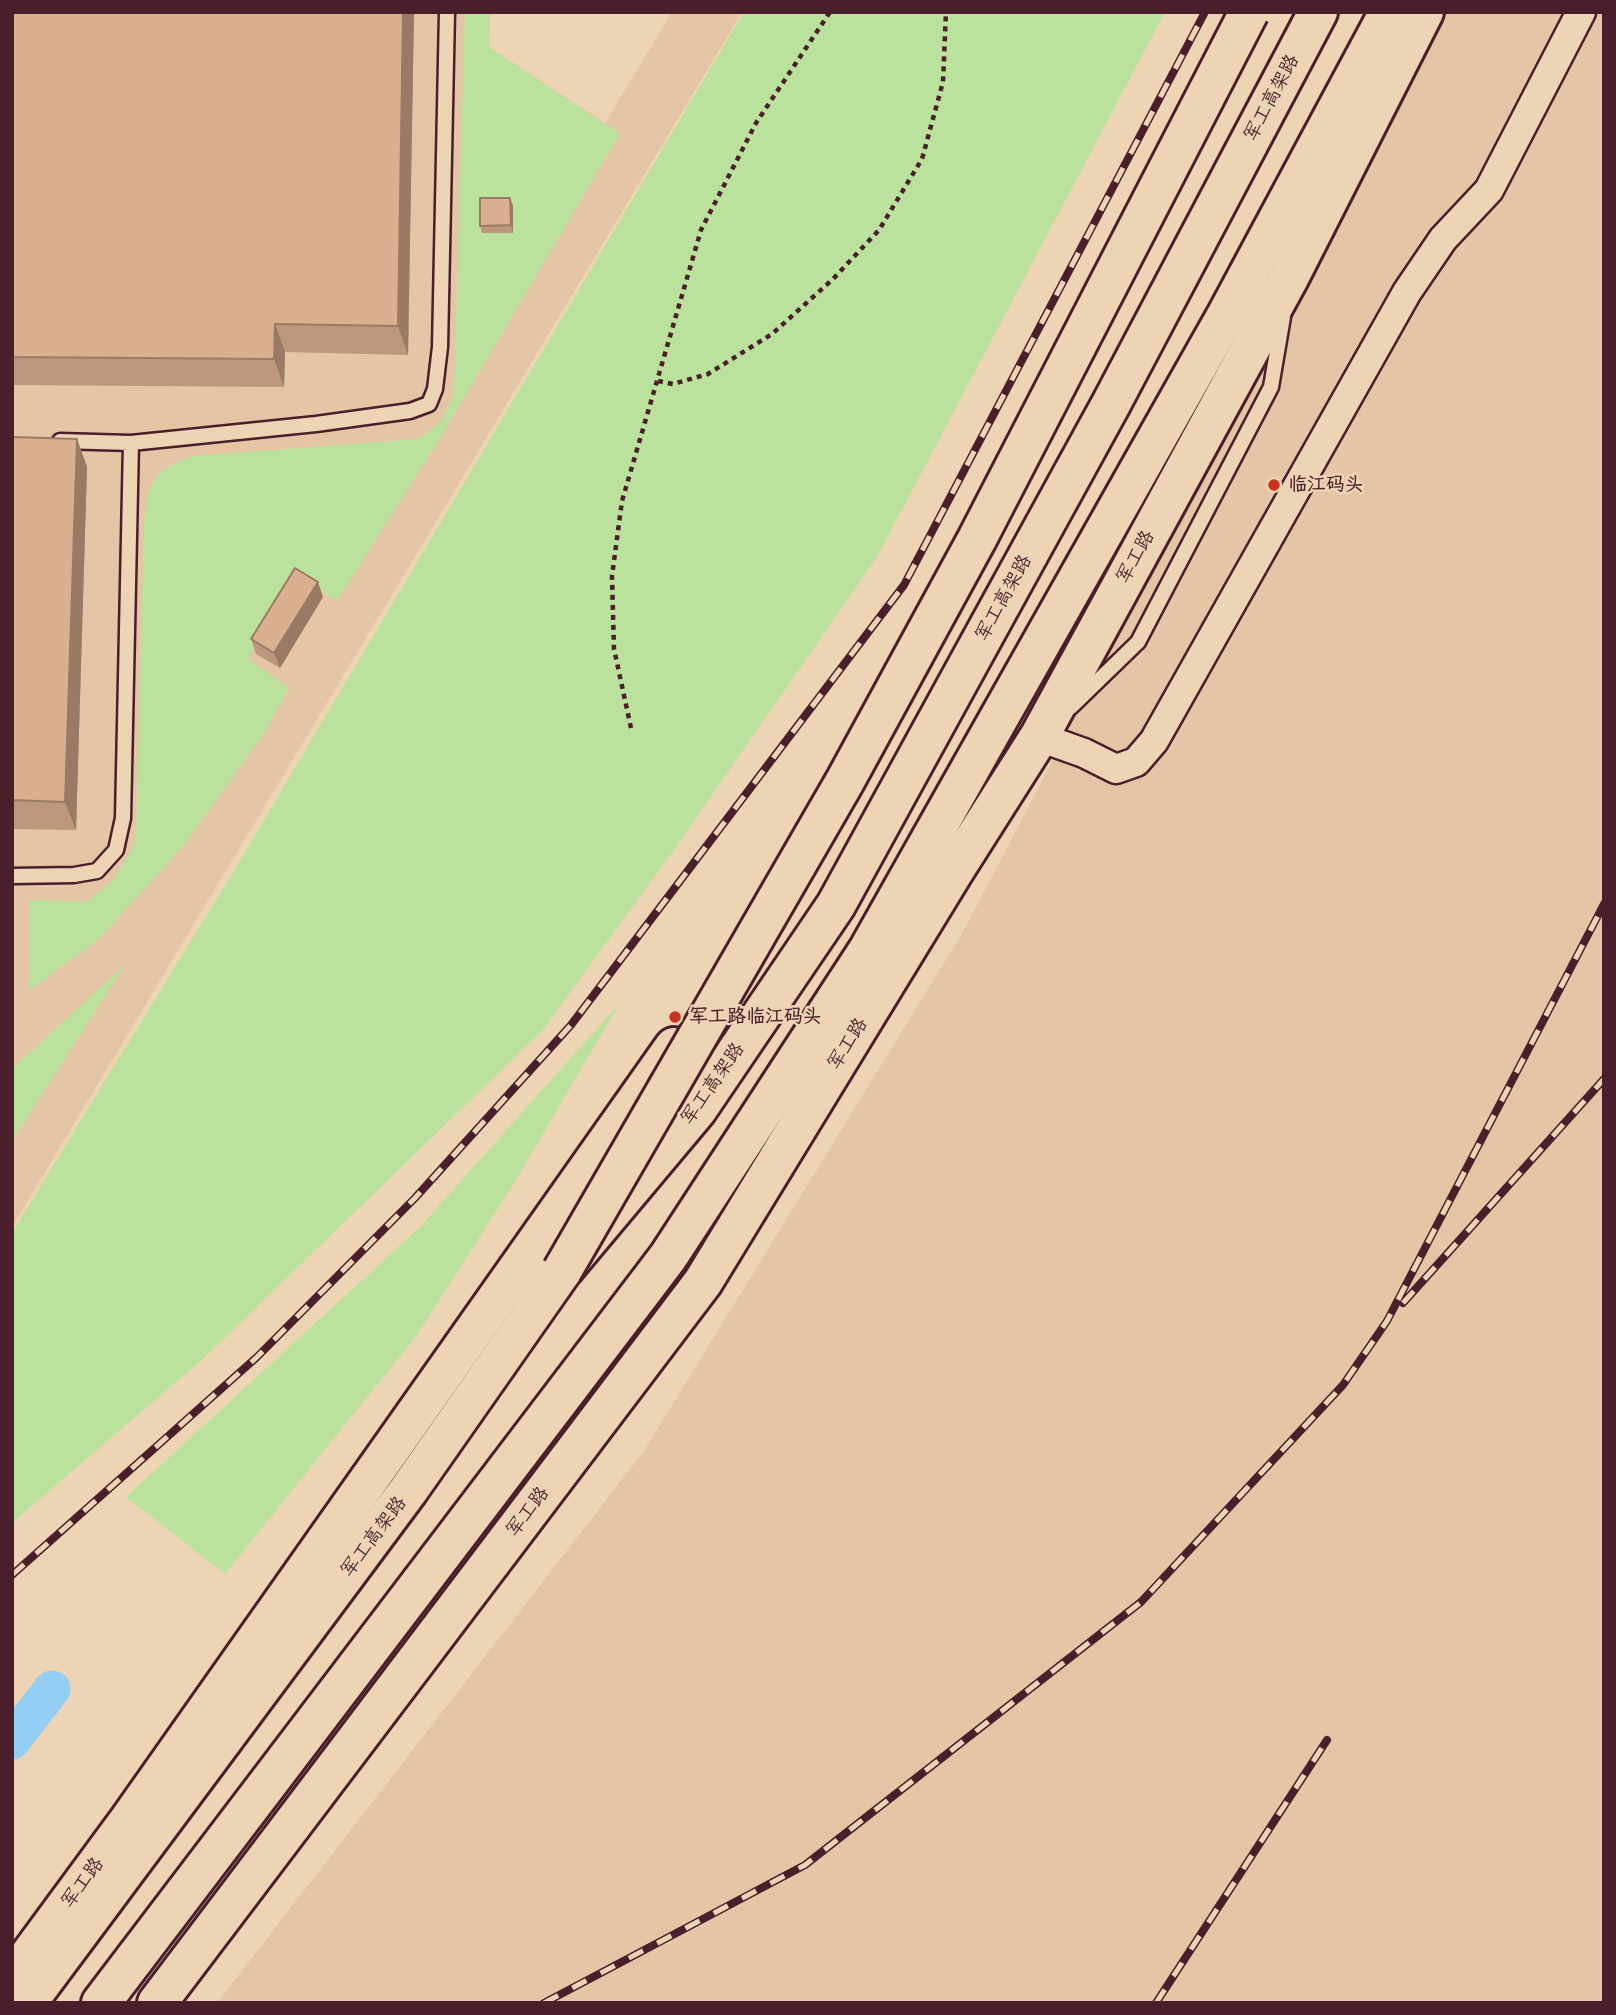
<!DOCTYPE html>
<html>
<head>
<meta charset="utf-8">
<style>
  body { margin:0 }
  #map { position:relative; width:1616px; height:2015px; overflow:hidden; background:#ecd4b4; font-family:"Patrick Hand",sans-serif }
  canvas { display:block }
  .frame { position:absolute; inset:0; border:14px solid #4a1f2b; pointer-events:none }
</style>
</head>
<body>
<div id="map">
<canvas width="1616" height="2015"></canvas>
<div class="frame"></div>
</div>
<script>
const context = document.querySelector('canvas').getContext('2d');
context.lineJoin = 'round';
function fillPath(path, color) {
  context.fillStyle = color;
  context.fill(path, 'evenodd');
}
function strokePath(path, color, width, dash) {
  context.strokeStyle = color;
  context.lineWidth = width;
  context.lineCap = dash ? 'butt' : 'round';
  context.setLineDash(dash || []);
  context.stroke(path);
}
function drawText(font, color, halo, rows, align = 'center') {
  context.font = font + ' "Patrick Hand","LXGW WenKai TC",sans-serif';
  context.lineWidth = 5;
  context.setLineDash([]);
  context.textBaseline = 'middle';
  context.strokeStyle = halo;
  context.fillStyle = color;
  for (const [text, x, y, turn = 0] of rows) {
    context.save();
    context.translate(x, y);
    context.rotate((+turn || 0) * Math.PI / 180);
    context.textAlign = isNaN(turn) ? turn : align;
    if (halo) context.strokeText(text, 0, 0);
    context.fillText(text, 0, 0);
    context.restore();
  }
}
fillPath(new Path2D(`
  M12,12H490L489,47L605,123L672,12H742L12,1227Z
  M1444,12H1604V2003H217L644,1451L963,932Z`), '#e4c6a6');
fillPath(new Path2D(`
  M465,12H490L489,47L620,134L439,440L337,601L296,576L248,659L289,688L265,732L185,844L98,940L30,990L29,900L86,902L115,879L136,841L144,524C150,481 150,473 192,456L419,439L442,421L454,394Z
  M744,12H1165L877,557L671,854L542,1031L204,1358L12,1523V1233L232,874Z
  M125,965L12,1141V1069Z
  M620,1003L514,1183L417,1335L225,1574L126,1497L420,1227Z`), '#bbe29d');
strokePath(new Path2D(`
  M12,1741L52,1689`), '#93cff4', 37);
const service = new Path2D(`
  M60,441L131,443L316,424L410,411L429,404L435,389L440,347L447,12
  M1071,707L1138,642L1271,387L1283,317
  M12,876L74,875L97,871L116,850L123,818L131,443`);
const minor = new Path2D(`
  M1039,737L1084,753L1116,769L1136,762L1154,741L1407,292L1443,239L1489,190L1581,12`);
const primary = new Path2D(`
  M12,1979L129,1820L674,1047
  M157,2003L703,1282L954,871L1039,737L1289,278L1424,12`);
const trunk = new Path2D(`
  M27,2003L408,1491L562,1271L697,1110L836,905L1111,404L1318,12
  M101,2003L668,1257L868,950L1227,314L1389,12`);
strokePath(service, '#4a1f2b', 19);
strokePath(minor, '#4a1f2b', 33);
strokePath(primary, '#4a1f2b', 44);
strokePath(trunk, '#4a1f2b', 44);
strokePath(new Path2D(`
  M658,381L673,384L708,374L772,334L833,279L879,230L922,159L943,82L946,12
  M631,728L614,649L612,576L622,501L701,230L756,123L830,12`), '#4a1f2b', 4.5, [5, 5]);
strokePath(service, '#ecd4b4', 14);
strokePath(minor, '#ecd4b4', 28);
strokePath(primary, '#ecd4b4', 38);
strokePath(trunk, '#ecd4b4', 38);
const rail = new Path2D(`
  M1403,1303L1604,1079
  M12,1575L257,1357L415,1198L571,1025L904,585L1205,12
  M544,2003L805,1865L1141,1602L1343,1385L1387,1321L1604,904
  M1156,2003L1327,1740`);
strokePath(rail, '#4a1f2b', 8);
strokePath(rail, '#ecd4b4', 5, [16]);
const trunkBridge = new Path2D(`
  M562,1271L845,781L977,539L1249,12`);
strokePath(trunkBridge, '#4a1f2b', 44, []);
strokePath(trunkBridge, '#ecd4b4', 38);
fillPath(new Path2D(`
  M12,12H414L408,355L285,352L284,387L12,385Z
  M510,198L513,206V233H482L480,226Z
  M12,437L77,439L87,467L76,830L12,829Z
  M323,597L280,668L256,654L251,639Z`), '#bc977c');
fillPath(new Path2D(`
  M403,12H414L408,355L398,326Z
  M510,198L513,206V233L511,225Z
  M275,324L285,352L284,387L274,359Z
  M77,439L87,467L76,830L65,802Z
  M318,582L323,597L280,668L274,653Z
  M12,905L14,910V977L12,972Z`), '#997b65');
const building = new Path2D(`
  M12,12H403L398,326L275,324L274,359L12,357Z
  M480,198H510L511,225L480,226Z
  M12,437L77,439L65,802L12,800Z
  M295,568L318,582L274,653L251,639Z`);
fillPath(building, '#dbb090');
strokePath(building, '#997b65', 2);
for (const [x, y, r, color] of [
  [1274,485,7,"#c8321e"],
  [675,1017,7,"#c8321e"]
]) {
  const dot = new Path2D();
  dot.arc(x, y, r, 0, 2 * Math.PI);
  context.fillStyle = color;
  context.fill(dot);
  strokePath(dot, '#ecd4b4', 2.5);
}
drawText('19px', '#4a1f2b', '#ecd4b4', [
  ["军工高架路",1272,98,-62],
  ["军工路",1136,557,-61],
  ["军工高架路",1004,598,-61],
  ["军工路",848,1044,-58],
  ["军工高架路",713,1084,-55],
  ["军工路",528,1512,-53],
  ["军工高架路",374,1537,-53],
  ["军工路",83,1883,-54]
]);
drawText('bold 19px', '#4a1f2b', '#ecd4b4', [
  ["临江码头",1288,485],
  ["军工路临江码头",689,1017]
], 'left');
</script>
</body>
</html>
